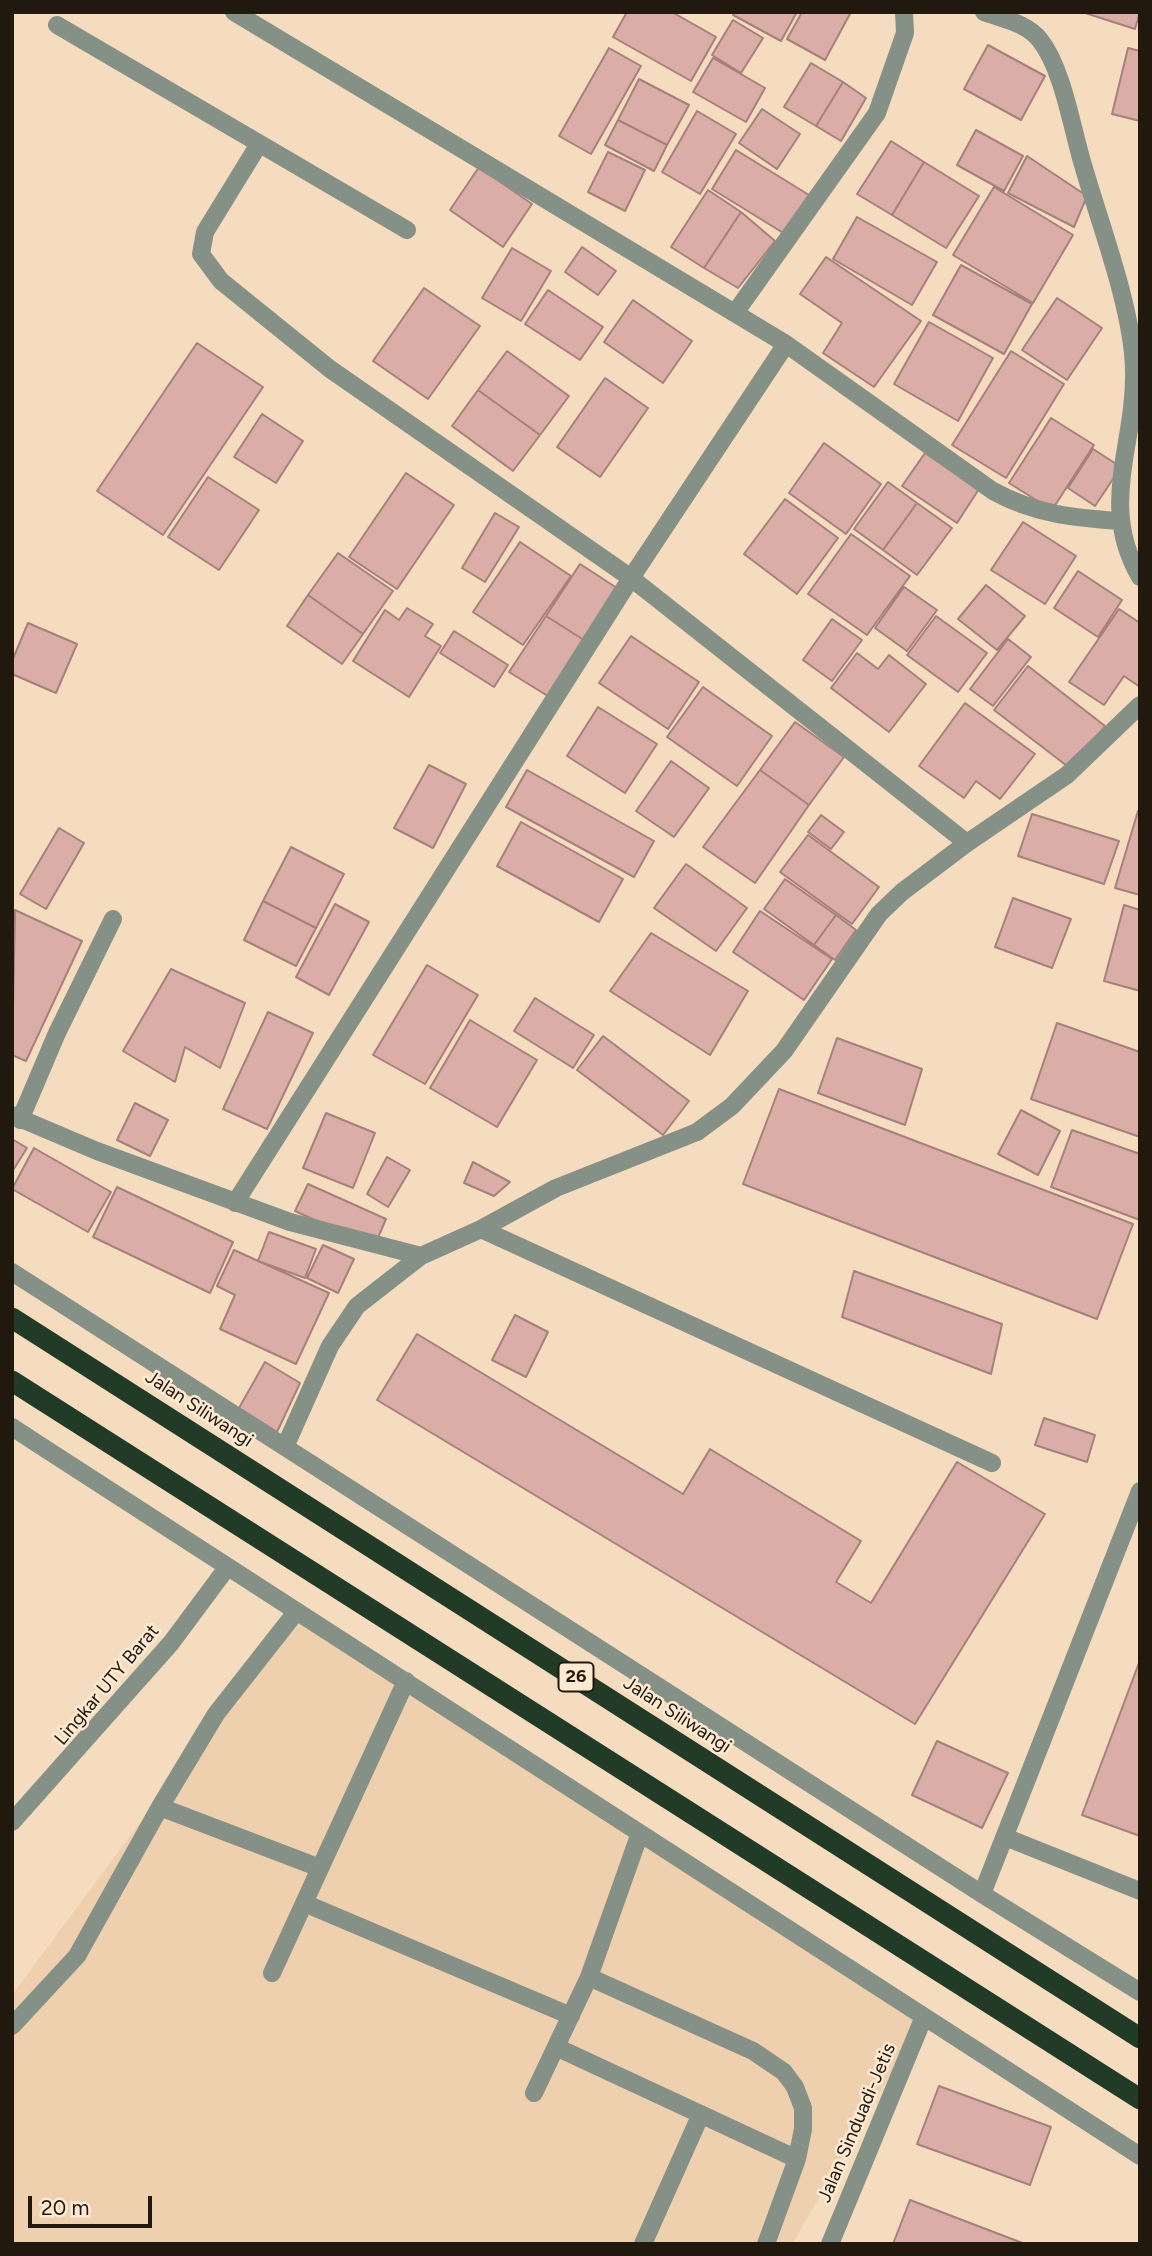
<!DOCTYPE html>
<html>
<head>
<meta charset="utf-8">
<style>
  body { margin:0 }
  #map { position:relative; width:1152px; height:2256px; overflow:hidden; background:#f5dcbf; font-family:Figtree,sans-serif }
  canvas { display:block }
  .frame { position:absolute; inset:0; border:14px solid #22190e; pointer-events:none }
  .scale { position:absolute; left:28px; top:2196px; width:124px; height:32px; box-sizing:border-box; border:4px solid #22190e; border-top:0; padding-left:9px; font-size:21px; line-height:24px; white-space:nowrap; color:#22190e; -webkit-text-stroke:5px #feead3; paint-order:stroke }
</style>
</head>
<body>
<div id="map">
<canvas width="1152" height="2256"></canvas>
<div class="frame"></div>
<div class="scale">20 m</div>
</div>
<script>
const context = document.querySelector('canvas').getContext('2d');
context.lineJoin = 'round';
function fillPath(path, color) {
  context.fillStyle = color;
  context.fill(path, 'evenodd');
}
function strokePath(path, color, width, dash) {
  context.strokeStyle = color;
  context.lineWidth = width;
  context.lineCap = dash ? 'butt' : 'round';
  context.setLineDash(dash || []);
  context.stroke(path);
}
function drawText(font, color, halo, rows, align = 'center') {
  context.font = font + ' Figtree,sans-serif';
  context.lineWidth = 5;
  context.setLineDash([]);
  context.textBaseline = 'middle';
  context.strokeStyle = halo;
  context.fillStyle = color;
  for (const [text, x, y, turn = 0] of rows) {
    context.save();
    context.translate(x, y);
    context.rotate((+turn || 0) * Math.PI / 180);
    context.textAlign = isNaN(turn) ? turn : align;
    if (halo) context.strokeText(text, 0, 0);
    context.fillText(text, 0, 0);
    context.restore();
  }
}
fillPath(new Path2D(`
  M296,1612L923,2019L792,2244H12V1995Z`), '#eed0ae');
const building = new Path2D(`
  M627,12H672L716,37L691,81L613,37Z
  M735,12H797L781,41L733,15Z
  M802,12H851L825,60L787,39Z
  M1082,12H1140L1135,29Z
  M733,20L763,38L741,73L712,55Z
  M988,45L1045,76L1021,120L964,89Z
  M609,48L641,66L591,154L559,136Z
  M1128,48L1140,51V121L1112,114Z
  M713,58L765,88L746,122L693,92Z
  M811,63L843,82L816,126L784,107Z
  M639,79L689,105L667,145L618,120Z
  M843,82L866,98L841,141L816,126Z
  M762,109L800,134L777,169L739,143Z
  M697,111L736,134L700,194L662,172Z
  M618,120L667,145L654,171L605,145Z
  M976,130L1023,156L1004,191L957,165Z
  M891,141L924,162L892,215L857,194Z
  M736,150L809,195L785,234L712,189Z
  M608,152L645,170L625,211L588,192Z
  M1027,156L1087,196L1074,227L1008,193Z
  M924,162L979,196L946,248L892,215Z
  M479,167L532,204L503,247L450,210Z
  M994,187L1073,235L1033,303L953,255Z
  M708,190L741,212L704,268L671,247Z
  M741,212L775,241L738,288L704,268Z
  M857,217L937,262L912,305L833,259Z
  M582,247L616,271L598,295L565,272Z
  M512,248L551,271L521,321L482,298Z
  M826,257L921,321L874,387L823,353L842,323L800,294Z
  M961,265L1032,304L1004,354L933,315Z
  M424,288L480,326L428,399L373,361Z
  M548,290L603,327L580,360L525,324Z
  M1057,298L1102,328L1067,380L1022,350Z
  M633,300L692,341L663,383L604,342Z
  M929,322L993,358L958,421L894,384Z
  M197,343L263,387L163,535L97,491Z
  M507,351L569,396L540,435L478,390Z
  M1011,351L1064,384L1006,478L952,445Z
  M605,378L648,408L600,477L557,447Z
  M478,390L540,435L513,471L452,426Z
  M262,414L303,441L276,483L234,457Z
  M1051,418L1094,445L1052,510L1009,483Z
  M824,443L881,484L846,534L789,493Z
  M1093,449L1121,467L1095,506L1068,488Z
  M925,453L979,489L957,523L902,486Z
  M406,473L454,505L397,589L349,557Z
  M208,477L259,510L219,570L168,537Z
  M888,482L917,503L883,550L854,529Z
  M785,499L838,538L797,594L744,554Z
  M917,503L952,528L917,575L883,550Z
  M495,513L519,527L485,582L462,568Z
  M1023,522L1076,556L1045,604L991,570Z
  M851,534L910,576L867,635L808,594Z
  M520,542L571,576L523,645L473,612Z
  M338,553L393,591L363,634L308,595Z
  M580,564L620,590L587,642L546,616Z
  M1078,571L1122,600L1098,637L1054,608Z
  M986,585L1025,616L997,650L958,619Z
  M904,587L937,610L907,651L875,628Z
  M308,595L363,634L342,664L287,626Z
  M407,608L433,624L425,636L441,646L409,697L353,661L385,610L399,620Z
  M1119,609L1140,623V687L1124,676L1104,705L1069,682Z
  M546,616L587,642L551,698L509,672Z
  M936,616L987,653L958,692L907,655Z
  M832,619L862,640L832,681L803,660Z
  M28,623L77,644L56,693L12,674V661Z
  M454,631L508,665L494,687L440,653Z
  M631,636L699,682L668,729L599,683Z
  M1008,639L1031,657L993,706L970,689Z
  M857,653L878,669L889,655L926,684L889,732L831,688Z
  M1028,666L1105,726L1071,769L994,710Z
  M703,687L772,736L737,786L667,737Z
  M965,703L1035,754L1000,799L976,781L964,798L919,766Z
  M598,707L657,744L625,793L567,756Z
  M795,722L844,757L809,805L760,770Z
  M671,761L709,788L674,837L636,811Z
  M429,765L466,784L433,848L394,828Z
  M527,770L654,841L634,877L506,807Z
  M760,770L809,805L755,883L703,847Z
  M1138,811H1140V895L1115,888Z
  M1032,814L1119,841L1104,884L1018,856Z
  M821,815L844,832L831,849L808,832Z
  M521,822L623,879L599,922L497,866Z
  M59,828L84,843L46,909L20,894Z
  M808,835L879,887L852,924L780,872Z
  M291,847L344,874L316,928L263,901Z
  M686,864L747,908L716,951L654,908Z
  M785,879L836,915L814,945L764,909Z
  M1013,898L1071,919L1052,968L995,947Z
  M263,901L316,928L296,966L244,940Z
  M335,904L369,922L329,995L296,977Z
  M1124,905L1140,910V991L1104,981Z
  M15,910L82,941L26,1061L12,1055Z
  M760,911L832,959L804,1000L733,952Z
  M836,915L856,930L835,960L814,945Z
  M651,933L748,991L710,1055L610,991Z
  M427,965L478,995L425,1084L373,1055Z
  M171,969L245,1003L220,1068L185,1047L175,1082L123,1051Z
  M535,998L594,1035L573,1068L514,1031Z
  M268,1012L313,1033L267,1129L223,1109Z
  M470,1020L537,1060L497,1127L430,1088Z
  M1057,1023L1140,1052V1137L1031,1099Z
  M603,1036L689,1101L663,1135L577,1070Z
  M837,1038L922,1069L905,1125L818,1093Z
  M779,1089L1133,1224L1097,1319L743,1184Z
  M135,1103L168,1120L150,1156L117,1140Z
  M1021,1110L1060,1131L1038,1175L998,1154Z
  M326,1113L375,1133L353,1188L303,1168Z
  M1072,1130L1140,1154V1220L1051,1187Z
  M12,1139L27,1148L12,1172Z
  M34,1148L111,1192L88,1232L12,1189Z
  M387,1157L410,1170L388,1207L367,1194Z
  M473,1162L510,1182L494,1196L464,1183Z
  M308,1184L386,1219L374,1247L295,1211Z
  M117,1187L233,1242L210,1293L93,1237Z
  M269,1232L316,1249L305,1278L258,1261Z
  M323,1245L354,1259L338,1293L307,1278Z
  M234,1250L329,1293L296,1364L220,1329L235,1295L217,1286Z
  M854,1271L1002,1324L991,1374L842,1317Z
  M515,1315L548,1332L526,1377L492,1360Z
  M417,1334L683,1494L710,1449L861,1541L836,1582L871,1603L957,1462L1045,1514L915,1724L377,1400Z
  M265,1362L300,1383L277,1432L239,1408Z
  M1044,1418L1095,1435L1087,1462L1035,1445Z
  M1140,1660V1836L1082,1815Z
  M937,1741L1008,1773L982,1828L912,1795Z
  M939,2086L1051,2127L1030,2185L917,2144Z
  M910,2200L1025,2244H893Z`);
fillPath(building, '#daada6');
strokePath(building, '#a6817c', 2);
strokePath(new Path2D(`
  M234,12L786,344L993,491C1035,514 1074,518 1120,521
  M984,12C1003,19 1027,23 1040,40C1063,69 1072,129 1083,165C1100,224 1133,310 1134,370C1136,445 1098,505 1140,577
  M57,25L407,230
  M259,144L205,232L201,254L221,281L330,369L631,578L967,843
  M735,313L877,113L905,33L904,12
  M12,1115L97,1151L290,1222L421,1256
  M20,1120L57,1033L113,919
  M235,1203L631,578L786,344
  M481,1229L992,1463
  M12,1272L982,1894L1140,1992
  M12,1427C170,1531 330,1632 488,1735C705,1875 921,2017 1140,2156
  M285,1447L330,1346L357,1306L421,1256L481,1229L556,1188L697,1132L732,1106L784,1051L879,914L902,892L967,843L1067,775L1140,705
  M160,1807L216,1714L296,1612
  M12,1822L171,1643L226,1569
  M640,1833L589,1977L753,2051L784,2072L795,2087L803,2108V2129L797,2159L766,2244
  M1005,1837L1140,1891
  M982,1894L1140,1491
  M304,1903L571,2016
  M272,1973L406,1681
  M12,2026L77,1956L160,1807L320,1868
  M556,2047L797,2159
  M534,2093L589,1977
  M643,2244L701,2114
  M830,2244L923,2019`), '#859187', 18);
strokePath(new Path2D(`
  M12,1318L1140,2038
  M12,1381L1140,2099`), '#223b27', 21);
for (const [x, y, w] of [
  [576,1677,35]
]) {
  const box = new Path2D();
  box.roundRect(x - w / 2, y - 14.5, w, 29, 5);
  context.fillStyle = '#feead3';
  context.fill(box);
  strokePath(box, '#22190e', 2);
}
drawText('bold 18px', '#22190e', null, [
  ["26",576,1677]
]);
drawText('19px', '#22190e', '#feead3', [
  ["Jalan Siliwangi",199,1409,33],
  ["Lingkar UTY Barat",107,1685,-50],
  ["Jalan Siliwangi",677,1715,33],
  ["Jalan Sinduadi-Jetis",857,2123,-67]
]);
</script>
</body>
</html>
